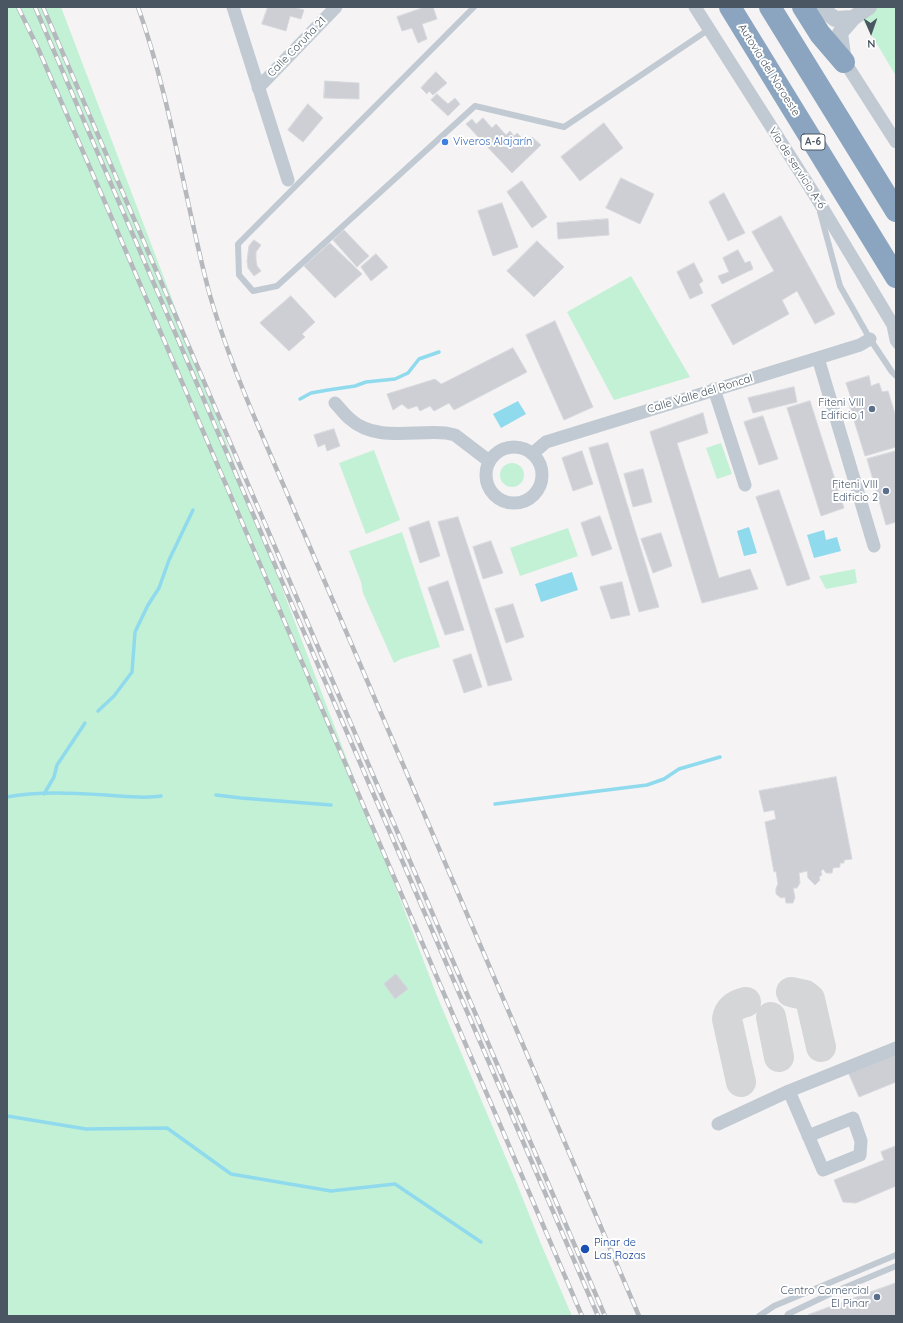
<!DOCTYPE html>
<html>
<head>
<meta charset="utf-8">
<style>
  body { margin:0 }
  #map { position:relative; width:903px; height:1323px; overflow:hidden; background:#f5f3f3; font-family:Quicksand,sans-serif }
  canvas { display:block }
  .frame { position:absolute; inset:0; border:8px solid #4a5661; pointer-events:none }
  .north { position:absolute; left:851px; top:12px; width:40px; height:40px; -webkit-text-stroke:3px #fff; paint-order:stroke; rotate:178deg; font-size:11px; font-weight:700; line-height:16px; text-align:center; color:#4a5661 }
  .north::after { content:''; display:block; margin:auto; width:14px; height:18px; background:#4a5661; clip-path:polygon(50% 0,100% 100%,50% 72%,0 100%) }
</style>
</head>
<body>
<div id="map">
<canvas width="903" height="1323"></canvas>
<div class="frame"></div>
<div class="north">N</div>
</div>
<script>
const context = document.querySelector('canvas').getContext('2d');
context.lineJoin = 'round';
function fillPath(path, color) {
  context.fillStyle = color;
  context.fill(path, 'evenodd');
}
function strokePath(path, color, width, dash) {
  context.strokeStyle = color;
  context.lineWidth = width;
  context.lineCap = dash ? 'butt' : 'round';
  context.setLineDash(dash || []);
  context.stroke(path);
}
function drawText(font, color, halo, rows, align = 'center') {
  context.font = font + ' Quicksand,sans-serif';
  context.lineWidth = 4;
  context.setLineDash([]);
  context.textBaseline = 'middle';
  context.strokeStyle = halo;
  context.fillStyle = color;
  for (const [text, x, y, turn = 0] of rows) {
    context.save();
    context.translate(x, y);
    context.rotate((+turn || 0) * Math.PI / 180);
    context.textAlign = isNaN(turn) ? turn : align;
    if (halo) context.strokeText(text, 0, 0);
    context.fillText(text, 0, 0);
    context.restore();
  }
}
fillPath(new Path2D(`
  M7,7H61L437,996L517,1184L541,1244L572,1316H7Z
  M855,7H896V76Z
  M631,276L690,377L614,400L567,312Z
  M721,443L732,474L717,479L706,448Z
  M374,450L400,520L366,534L339,463Z
  M500 475a12 12 0 1 1 24 0a12 12 0 1 1-24 0Z
  M568,528L578,556L520,576L510,548Z
  M402,532L440,647L401,659L394,663L363,593L361,582L349,551Z
  M855,569L857,583L826,589L819,576Z`), '#c3f1d5');
fillPath(new Path2D(`
  M518,401L526,414L501,428L493,414Z
  M749,527L757,553L744,556L737,531Z
  M824,530L826,540L837,537L841,551L814,558L807,535Z
  M572,572L578,590L541,602L535,584Z`), '#90daee');
strokePath(new Path2D(`
  M300,399L311,393L328,390L355,386L366,382L395,379L408,373L419,359L439,352
  M98,711L114,696L132,672L135,632L148,605L159,588L169,560L193,510
  M44,794L54,777L57,765L85,723
  M216,795L241,798L331,805
  M7,797C38,791 74,793 106,795C124,796 143,799 161,796
  M495,804L647,785L664,779L679,769L720,757
  M7,1116L86,1129L167,1128L231,1174L331,1191L395,1184L481,1242`), '#90daee', 3.5);
strokePath(new Path2D(`
  M791,992L805,995L810,999L821,1047
  M771,1017L779,1057
  M741,1082L727,1019C729,1008 737,1004 746,1002`), '#d5d6d8', 30);
const building = new Path2D(`
  M268,7H293L304,10L301,19L290,16L286,31L262,24Z
  M425,7H433L437,19L422,24L427,39L418,43L412,28L402,31L397,17Z
  M436,72L447,83L433,95L429,91L427,94L421,88Z
  M325,81L359,83V99L324,98Z
  M437,94L448,104L455,98L460,104L448,116L431,100Z
  M308,104L323,118L303,142L288,130Z
  M483,118L492,128L496,124L506,135L510,131L514,136L517,133L526,142L532,137L541,145L512,173L466,124L472,119L476,124Z
  M604,123L623,148L580,181L561,157Z
  M621,178L654,194L640,224L606,208Z
  M522,181L547,217L532,228L507,192Z
  M724,193L745,233L728,241L709,202Z
  M502,203L518,247L493,256L478,211Z
  M781,216L835,314L815,324L797,291L782,300L789,314L733,345L711,305L774,271L752,232Z
  M608,219L609,235L558,239L557,223Z
  M344,230L369,256L357,267L333,240Z
  M254,240L261,245L256,252V260L257,266L261,271L254,276L248,268L247,261L249,246Z
  M537,241L564,267L534,297L507,271Z
  M330,243L362,274L335,298L304,266Z
  M738,250L745,263L750,261L753,269L722,284L718,276L729,272L723,258Z
  M376,254L388,267L371,281L361,267Z
  M694,263L703,281L699,284L703,293L690,299L677,272Z
  M291,296L315,322L302,334L305,337L289,351L260,323Z
  M555,321L593,407L564,420L526,335Z
  M513,348L527,372L454,410L449,403L434,411L430,406L420,411L417,406L408,409L402,404L393,410L387,394L435,379L441,384Z
  M869,376L871,386L879,383L882,392L888,391L896,417V447L865,456L848,401L851,398L846,383Z
  M794,387L797,402L753,413L748,398Z
  M810,401L844,508L821,516L787,408Z
  M703,413L708,433L677,443L719,578L750,569L758,589L702,603L650,432Z
  M763,416L778,459L759,465L744,422Z
  M334,429L340,446L327,451L325,444L318,447L314,435Z
  M608,443L659,607L639,612L589,448Z
  M582,451L593,484L573,491L562,458Z
  M896,451V522L886,525L867,459Z
  M643,469L652,502L633,507L624,474Z
  M779,490L810,579L787,586L756,497Z
  M600,516L612,549L592,556L581,523Z
  M458,517L512,680L488,686L438,522Z
  M429,521L440,556L420,563L409,528Z
  M661,533L672,566L653,573L641,539Z
  M491,541L503,573L483,579L473,547Z
  M448,581L464,630L445,635L428,588Z
  M622,582L630,615L611,619L600,587Z
  M513,604L524,637L506,643L495,609Z
  M471,654L482,687L464,693L453,660Z
  M836,777L852,859L844,860V863H840V867L833,868L832,873H826L823,869L821,871L822,875L819,877L820,880L815,885L808,878L807,871L799,873L800,883L797,888H793L795,897L793,903H786L785,897L781,898L776,894V888L778,884L776,871L774,872L765,822L776,819L774,810L764,812L759,791Z
  M396,974L408,989L395,999L384,984Z
  M896,1053V1082L859,1097L848,1072Z
  M896,1146V1186L856,1203L843,1202L834,1180L884,1160L881,1152Z
  M896,1283V1316H808V1315Z`);
fillPath(building, '#cdcfd5');
strokePath(building, '#d7d9de', 1);
strokePath(new Path2D(`
  M474,7L238,244L239,275L253,291L277,286L475,106L564,127L708,30
  M820,212L840,286L870,339L892,372L896,376
  M890,328L893,342L896,346
  M759,1316L774,1306L896,1255
  M787,1316L788,1314L834,1292L896,1266`), '#c1cad2', 6);
strokePath(new Path2D(`
  M233,7L288,180
  M695,7L816,197L896,330
  M841,56L896,142
  M258,88L336,7
  M818,358L874,546
  M714,389L745,485
  M335,403C340,408 344,414 350,419C375,442 415,430 446,433L455,435L489,461
  M486 475a28 28 0 1 1 56 0a28 28 0 1 1-56 0Z
  M532,454L546,442L860,345L870,339
  M718,1124L789,1091
  M808,1136L853,1118L861,1141L860,1155L823,1170L789,1091L896,1048`), '#c1cad2', 13);
strokePath(new Path2D(`
  M820,7L835,19L853,18
  M844,62L840,33L853,18L869,7`), '#c1cad2', 16);
strokePath(new Path2D(`
  M730,7L896,277
  M770,7L896,211
  M803,7L820,34L844,62`), '#8ba5c1', 22);
const rail = new Path2D(`
  M18,7L37,46L104,200L582,1316
  M35,7L598,1316
  M43,7L449,952L605,1316
  M138,7C171,100 184,197 209,292C222,338 240,384 259,428L639,1316`);
strokePath(rail, '#b5b8bd', 4.5);
strokePath(rail, '#fff', 3, [9]);
for (const [x, y, r, color] of [
  [445,142,4,"#3f7fe0"],
  [872,409,4,"#5c6f8a"],
  [886,491,4,"#5c6f8a"],
  [585,1249,5,"#1a4fb4"],
  [877,1297,4,"#5c6f8a"]
]) {
  const dot = new Path2D();
  dot.arc(x, y, r, 0, 2 * Math.PI);
  context.fillStyle = color;
  context.fill(dot);
  strokePath(dot, '#fff', 1.5);
}
for (const [x, y, w] of [
  [813,142,24]
]) {
  const box = new Path2D();
  box.roundRect(x - w / 2, y - 8, w, 16, 3);
  context.fillStyle = '#fff';
  context.fill(box);
  strokePath(box, '#4a5661', 1);
}
drawText('bold 10px', '#4a5661', null, [
  ["A-6",813,142]
]);
drawText('11px', '#4a5661', '#fff', [
  ["Calle Coruña 21",297,47,-46],
  ["Autovía del Noroeste",769,70,58],
  ["Vía de servicio A-6",797,168,57],
  ["Calle Valle del Roncal",700,394,-17]
]);
drawText('11px', '#366cbe', '#fff', [
  ["Viveros Alajarín",453,142]
], 'left');
drawText('11px', '#4e5e75', '#fff', [
  ["Fiteni VIII",864,403],
  ["Edificio 1",864,416],
  ["Fiteni VIII",878,485],
  ["Edificio 2",878,498],
  ["Centro Comercial",869,1291],
  ["El Pinar",869,1304]
], 'right');
drawText('11px', '#164399', '#fff', [
  ["Pinar de",594,1243],
  ["Las Rozas",594,1256]
], 'left');
</script>
</body>
</html>
